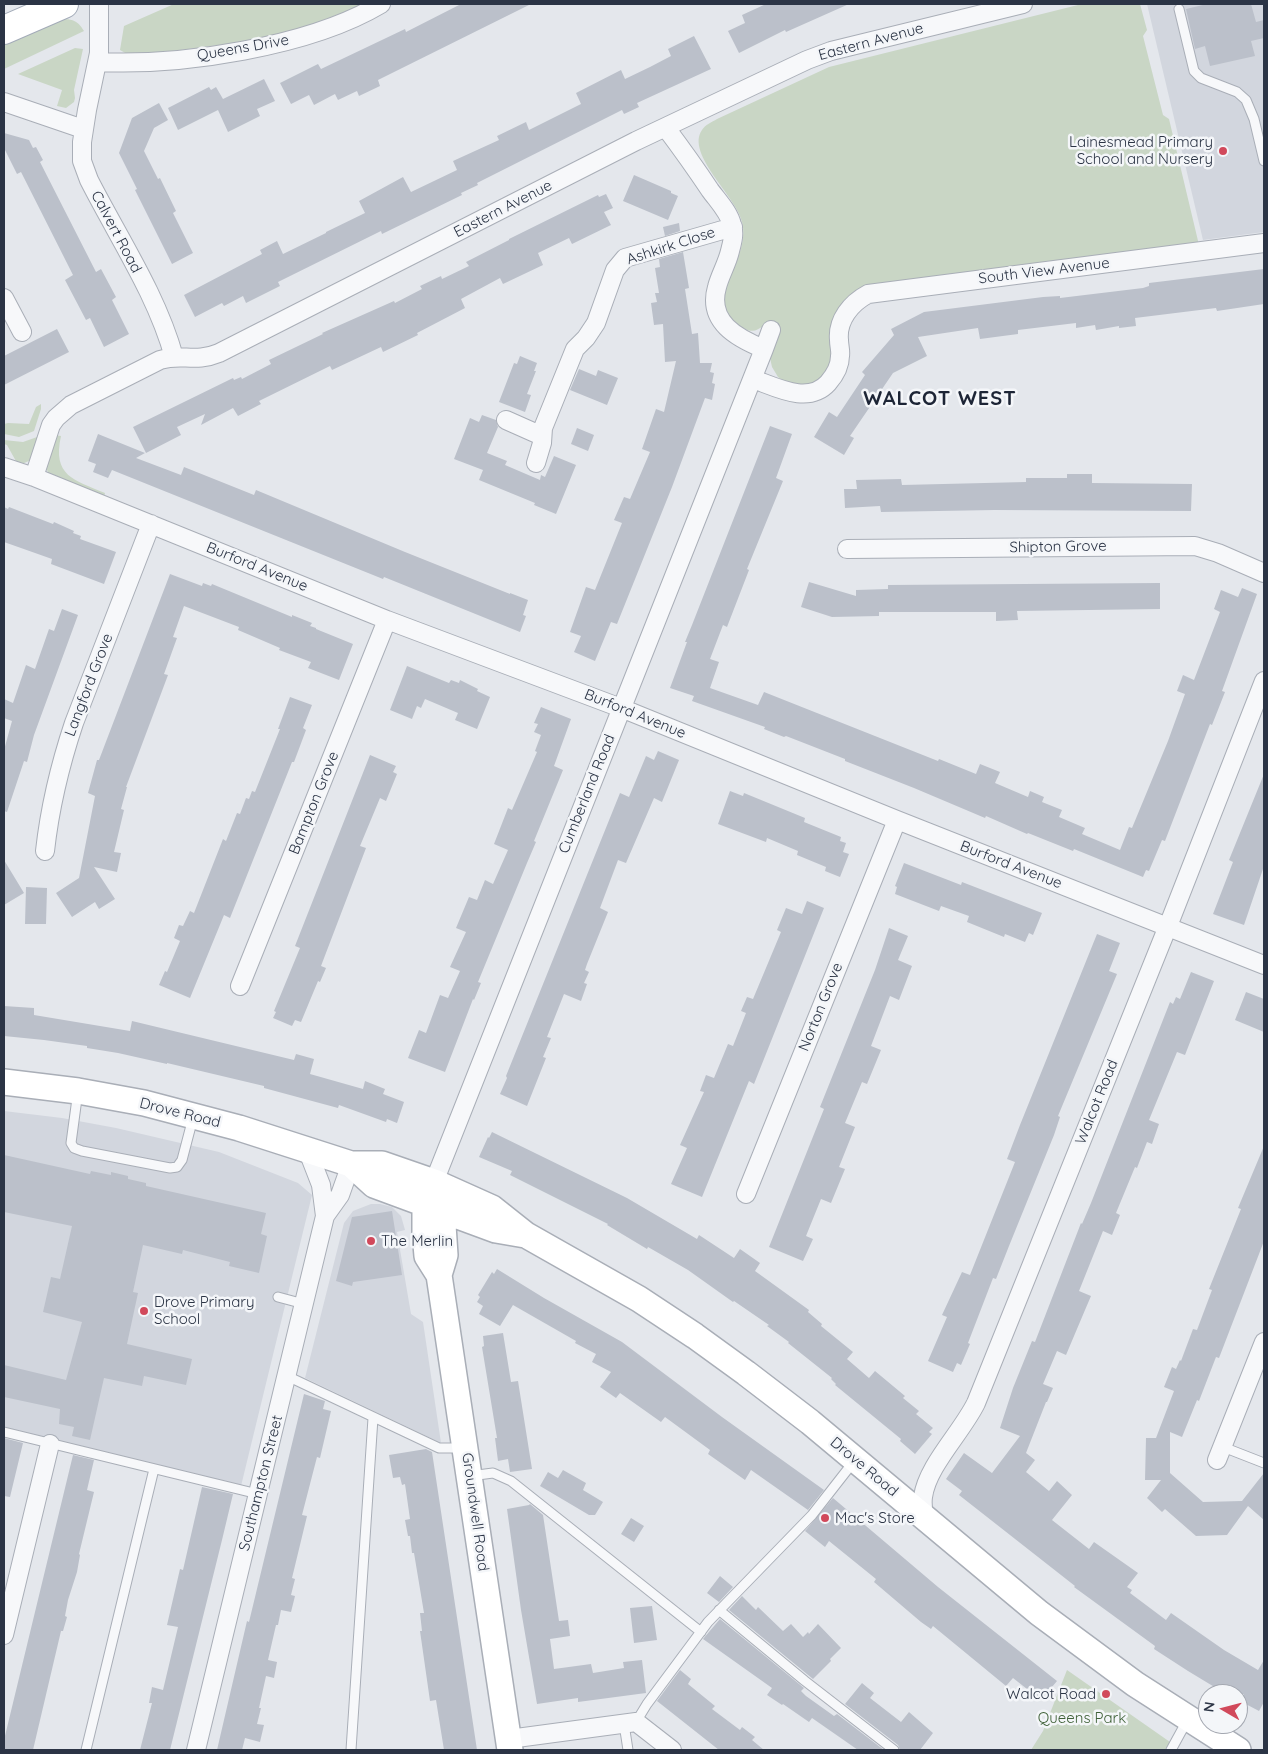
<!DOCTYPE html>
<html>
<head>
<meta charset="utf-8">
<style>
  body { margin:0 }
  #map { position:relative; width:1268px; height:1754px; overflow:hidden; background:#e4e7ec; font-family:Quicksand,sans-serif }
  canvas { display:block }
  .frame { position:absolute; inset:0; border:5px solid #2b3445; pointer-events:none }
  .north { position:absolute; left:1198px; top:1684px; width:50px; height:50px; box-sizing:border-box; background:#f4f6f9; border:1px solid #a4a8b1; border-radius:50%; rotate:278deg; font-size:14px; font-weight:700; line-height:20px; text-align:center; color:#2b3445 }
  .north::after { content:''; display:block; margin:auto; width:18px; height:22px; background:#d1495b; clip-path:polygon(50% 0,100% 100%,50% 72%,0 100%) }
</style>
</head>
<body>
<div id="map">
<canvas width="1268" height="1754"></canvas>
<div class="frame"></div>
<div class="north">N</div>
</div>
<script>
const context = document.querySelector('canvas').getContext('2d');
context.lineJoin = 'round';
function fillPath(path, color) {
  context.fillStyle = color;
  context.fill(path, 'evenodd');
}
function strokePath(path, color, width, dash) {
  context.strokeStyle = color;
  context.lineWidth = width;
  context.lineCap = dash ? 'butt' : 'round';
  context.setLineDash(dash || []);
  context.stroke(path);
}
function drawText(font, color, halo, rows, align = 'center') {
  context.font = font + ' Quicksand,sans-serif';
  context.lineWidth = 5;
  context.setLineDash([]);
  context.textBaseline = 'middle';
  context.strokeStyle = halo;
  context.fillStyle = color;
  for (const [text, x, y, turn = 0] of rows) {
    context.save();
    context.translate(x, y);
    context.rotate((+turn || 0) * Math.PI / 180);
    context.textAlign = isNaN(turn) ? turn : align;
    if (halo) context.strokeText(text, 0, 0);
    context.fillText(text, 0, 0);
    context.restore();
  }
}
fillPath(new Path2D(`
  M1147,4H1264V232L1203,240Z
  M4,1111L62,1118L116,1128L219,1152L298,1183L312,1195L241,1486L4,1427Z
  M371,1204H380L392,1207L401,1216L405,1230L397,1232L411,1314L423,1322L441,1443L305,1378L344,1223L353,1211Z`), '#d2d6de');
fillPath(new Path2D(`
  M174,4H365L300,29L242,42L150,54H127L120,50L124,26Z
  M1082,4H1140L1147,30L1143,36L1163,115L1169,119L1199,245L867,289L834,356L829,373L808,387L788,384L778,377L772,367L770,358L780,331L764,325C757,331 752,333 743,328C714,315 725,290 733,266H735C740,252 746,238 742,222C737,197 685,154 702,130C705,125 712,122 717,119L829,67Z
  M58,19C71,19 77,19 84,31L4,69V36Z
  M75,48L83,49L74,90L75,98L74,102L66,108L57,106L62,90L18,74Z
  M41,404V409L34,431L19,437L4,434V424L8,423L29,424L36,407Z
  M55,435L61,436C52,476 74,480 105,493L104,497L50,476L46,468Z
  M40,436L31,460L22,464L17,463L7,445L4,444V440L23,442Z
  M1067,1670L1170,1742L1165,1750H1031L1043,1731Z`), '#c9d6c5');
fillPath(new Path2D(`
  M461,4H531L378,80L380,86L359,96L357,91L338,100L335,94L314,105L309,95L291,104L280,83L318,64L321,69L405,29L406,32Z
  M766,4H849L786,32L785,30L739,53L728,31L745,23L742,15Z
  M1207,4H1251L1256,22L1264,20V38L1251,41L1255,56L1210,66L1205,46L1195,49L1186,9Z
  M694,36L711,69L637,103L639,107L624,114L622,110L477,183L478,185L461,193L462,195L382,234L381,231L278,282L280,286L246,303L243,296L224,306L222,303L195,317L184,295L262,254L260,250L277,241L283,254L326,233V232L365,213L359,201L403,177L411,192L457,170L453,161L499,140L497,136L526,122L529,130L581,104L576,93L621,70L625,79L650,67L671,56L668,49Z
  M264,79L275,101L257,109L260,116L228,132L218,110L178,130L168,108L209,87L211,90L216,87L223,99Z
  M159,103L168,120L154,128L144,151L158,179L160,178L176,211L173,213L193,253L172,264L135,190L137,189L119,153L132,118Z
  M4,133L29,140L33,148L36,147L43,160L40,162L96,272L101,269L116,297L112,300L129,334L104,347L90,318L86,320L65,280L73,275L21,172L17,174L4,148Z
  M634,175L671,191V193L678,196L668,220L623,201Z
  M606,194L613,208L604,212L611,225L572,244L569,238L538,253L543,265L503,284L500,278L461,299L465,308L417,333L418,335L383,352L381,347L332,370L330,366L259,401L261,404L238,416L233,408L201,425L205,414L177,427L181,435L146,453L133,427L233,378L234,380L241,377L242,379L271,364L269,360L323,334L322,333L394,301L395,303L422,289L420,286L441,276L442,279L469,266L466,262L509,240V239L598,195L599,197Z
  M679,223L680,231L665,236L663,227Z
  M683,252L689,288L685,289L692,334L698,333L700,363H712L710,372L714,373L712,383L715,384L712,400L705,398L672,487L617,624L611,622L595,661L574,652L581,636L570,632L586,587L595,590L622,523L614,520L624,497L630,499L650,452L642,449L656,409L664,412L676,361L665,362L663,324L654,325L651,303L657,302L655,293H659L655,268L660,267L659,259Z
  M1264,269V304L1217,311L1216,308L1135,318L1136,326L1119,328V326L1096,330L1095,325L1076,328V323L1018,330V334L980,339L978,328L918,337L927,356L893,373L850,436L854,438L844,455L814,437L829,412L837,417L865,375L862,372L894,335L891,329L924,312L1043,297L1060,296V298L1143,288L1149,286V283Z
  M57,329L69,352L4,385V356Z
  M520,356L537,363L534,371H536L527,394L531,395L525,412L499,402L514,363L517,364Z
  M579,369L596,376L598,370L618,378L607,405L570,390Z
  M482,415L496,420L498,427L487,453L507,461L505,465L540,480L541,475L545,477L554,456L576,465L556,514L534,505L535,503L479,480L483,470L454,459L470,418L479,422Z
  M770,426L792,434L776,478L783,481L747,569L749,570L727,627L723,625L710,659L719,662L710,688L758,705L764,692L938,761L939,759L976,774L980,764L1000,772L995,783L1028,797L1030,791L1044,797L1042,802L1062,810L1059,817L1085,828L1082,834L1120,850L1129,827L1132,828L1168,741L1185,694L1177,691L1183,675L1194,680L1220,612L1214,609L1221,590L1238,597L1242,588L1257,594L1222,691L1225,692L1212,725L1210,724L1165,841L1162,840L1149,871L1146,870L1143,877L1074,849L1073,851L1028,833L1027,834L986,816L985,818L914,788L845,761V759L786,736L784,737L764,729L765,727L692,701L694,696L670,688L687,642H685L692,625Z
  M577,428L594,435L588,451L571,444Z
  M98,434L145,453L136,458L181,475L184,467L254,495L256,490L405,552L510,594V593L528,600L523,615L526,616L520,632L384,577L383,579L112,470L108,478L93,472L96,464L88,461Z
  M1067,474H1092V483L1192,484L1191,511L995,510L881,512L880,506L845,508L844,489H857L856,480L901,479L902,485L1026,482V478H1067Z
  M4,507L8,509L9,507L53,524L54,522L74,531L73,533L81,536L80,539L116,552L104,584L51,564L52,559L4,542Z
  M170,574L202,586L203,583L211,586L212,584L292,617V615L312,623L310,626L316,628V629L353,644L339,680L308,668L311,662L279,650L280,648L238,630L239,627L184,606L173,637L177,638L164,674L168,675L126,787H127L121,809L124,810L114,852L121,853L117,872L94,867L115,899L99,909L95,902L72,917L56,893L79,878L95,796L88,793L97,760H99L107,739Z
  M809,582L856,596V590L888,589V585L1160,583V609L1017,611L1018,620L996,621V612H879V616L832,617L801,607Z
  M62,609L78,615L34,735L27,762L24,761L7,812L4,811V750L12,721L4,718V699L13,703L26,665L35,669L49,629L54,631Z
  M407,666L449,683L451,680L459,683L460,680L478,689L477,691L490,697L477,729L455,720L458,713L425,699L421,708L417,706L412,719L390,710Z
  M290,697L312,705L303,728L306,730L294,762H292L230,918L224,915L190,998L159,985L165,971L167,972L180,941L174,938L179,925L183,926L190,911L194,913L223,839L226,841L237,813L240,814L246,798L249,799L252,791L255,792L280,729H278Z
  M541,707L571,719L554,766L563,770L534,841L536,842L527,863L478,982L481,983L474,1000L473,999L445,1072L408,1058L419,1030L426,1033L440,995L448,998L460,971L450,967L466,932L456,928L469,897L477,900L485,880L493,884L508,850L494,844L508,808L512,810L537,752L535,751L541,735L534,732L538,724L534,723Z
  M658,751L679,760L662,802L654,798L626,863L618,860L600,908L608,912L587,964L585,970L589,972L584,983L587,984L581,1001L564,994L547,1037L551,1038L543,1057L546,1058L527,1106L500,1094L507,1078L506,1076L620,793L629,797L646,756L654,760Z
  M370,755L396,766L393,772L397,774L386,801L380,798L360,846L366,848L321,966L326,968L320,982L318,981L301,1022L295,1020L292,1026L273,1018L276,1012L274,1011L300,948L295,946Z
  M1264,774V866L1244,925L1213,914L1233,862L1229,860Z
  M730,791L743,796L744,793L805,818L804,822L841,837L840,841L846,843L843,852L849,854L840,877L825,871L826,867L797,855L798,851L767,838L766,842L718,824Z
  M4,860L24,893L4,905Z
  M904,863L961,885L962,882L1042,913L1033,935L1029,933L1025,942L1005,934L1004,937L967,922L969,916L941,906L939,911L895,894L897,887L895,886Z
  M26,887L47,888L46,924H25Z
  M807,901L824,908L754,1084L749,1081L702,1197L671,1184L687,1148L680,1145L704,1092L700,1091L706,1075L714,1078L728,1044L733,1046L746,1013L741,1011L747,997L753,999L781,932L777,930L786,908L802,914Z
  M889,928L908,936L898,960L912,966L899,1000L890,996L871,1046L881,1050L867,1084L862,1082L845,1123L855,1127L839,1167L845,1169L831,1203L821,1199L806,1236L813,1239L803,1261L769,1247L824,1109L820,1107L875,970Z
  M1097,934L1120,943L1109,971L1117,974L1058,1116L1060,1117L1054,1135L1009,1246L996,1279L993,1278L968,1343L970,1344L961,1365L957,1363L953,1372L928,1361L947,1317L942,1315L962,1272L970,1275L1015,1162L1007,1159L1020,1125Z
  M1191,972L1214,981L1185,1055L1177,1052L1149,1120L1159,1124L1152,1144L1147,1142L1137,1168L1135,1167L1116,1213L1120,1215L1112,1235L1103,1231L1079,1291L1091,1296L1085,1310L1066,1355L1057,1351L1043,1384L1053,1388L1047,1402H1046L1026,1453L1035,1460L1026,1472L1049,1491L1057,1481L1072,1495L1052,1520L1089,1549L1094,1542L1138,1573L1127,1587L1132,1590L1130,1593L1166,1620L1171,1613L1224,1650L1258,1670L1264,1660V1702L1259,1711L1240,1701L1244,1694H1226L1188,1671L1154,1649L1155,1646L1074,1587L1075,1586L959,1495L962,1491L946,1479L964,1453L992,1473L1020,1436L1000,1428L1013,1388L1032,1341L1035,1342L1081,1223L1082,1224L1091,1203L1170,1002L1173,1004L1176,997L1180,999Z
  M1246,992L1264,999V1032L1235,1020Z
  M4,1006L34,1008V1015L130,1031L132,1021L294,1060L296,1054L314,1059L310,1074L363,1089L365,1081L385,1089L383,1094L404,1102L397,1123L387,1119L386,1122L339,1105L338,1108L264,1088V1086L167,1063V1064L118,1053L87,1048V1046L44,1040L4,1036Z
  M492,1132L627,1198L697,1239L699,1235L734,1258L740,1249L760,1263L755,1271L809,1310L808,1312L822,1324L821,1326L853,1352L847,1359L869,1378L875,1371L905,1396L903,1398L919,1411L916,1414L933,1428L929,1432L932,1434L915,1454L900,1441L901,1439L835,1385L836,1384L831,1379L832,1378L788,1343L789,1342L767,1326L769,1325L734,1301L733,1302L688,1270L648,1247L647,1249L607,1225L608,1224L510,1175L512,1171L479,1157L488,1137L489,1138Z
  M1264,1146V1241L1219,1358L1216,1357L1199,1401L1197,1400L1182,1437L1170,1432V1473L1203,1502L1242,1501L1264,1473V1520L1248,1506L1227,1535L1196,1536L1165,1509L1162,1512L1147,1498L1161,1480H1145L1146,1438H1156L1174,1391L1164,1387L1172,1367L1176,1369L1180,1360L1181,1361L1193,1329L1197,1330L1212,1290L1209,1289L1241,1209L1238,1208Z
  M4,1155L90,1174L91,1171L111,1175V1172L128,1176V1179L146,1183V1186L266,1213L261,1234L267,1236L259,1273L229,1266L230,1262L183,1250L182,1254L143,1245L133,1292L138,1293L127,1344L192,1359L186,1385L144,1376L142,1386L104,1378L90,1440L72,1436L74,1427L59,1424L60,1409L4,1397V1365L66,1380L82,1322L43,1312L51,1277L60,1279L72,1226L4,1212Z
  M392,1211L402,1275L353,1282L352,1286L336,1281L352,1217Z
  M497,1269L544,1298L622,1342L722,1417L824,1490L808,1510L751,1470L745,1480L708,1454L710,1450L665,1417L661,1422L620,1393L616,1398L600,1387L611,1372L592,1362L596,1354L575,1343L576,1341L513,1305L500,1326L479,1314L483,1306L477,1302L480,1297L478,1295L492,1272L494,1274Z
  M503,1333L511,1382L518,1381L532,1469L510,1472L508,1459L498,1461L495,1438H497L482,1347L484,1346L483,1336Z
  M304,1394L325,1401L323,1409L331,1411L320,1458L317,1457L302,1515L307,1516L292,1578L295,1579L291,1595L295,1596L291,1612L281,1610L278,1625H276L268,1660L277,1662L274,1678L266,1676L259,1708H261L257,1724L264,1725L260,1742L245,1738L242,1750H217L247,1621L249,1622Z
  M4,1438L23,1443L10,1497L4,1496Z
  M426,1449L432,1452L477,1750H444L436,1700L430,1701L420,1631H422L420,1613H424L414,1553H412L410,1536H408L405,1520L410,1519L405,1484L402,1485L400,1477L393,1478L389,1455Z
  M73,1455L94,1460L87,1490L94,1492L79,1554L80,1555L77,1572L68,1600L65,1616L67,1617L63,1631H61L33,1750H4V1740Z
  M563,1470L586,1483L583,1490L603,1502L595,1515H589L540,1486L548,1472L558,1478Z
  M202,1487L233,1494L222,1540L170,1750H140L152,1703H149L152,1687L163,1690L178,1627L167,1625L180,1569L183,1570Z
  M833,1498L938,1587L1057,1681L1041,1700L1013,1678L1006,1686L933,1626L931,1629L921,1622L874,1582L876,1579L829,1541L825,1547L805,1531Z
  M530,1504L543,1515L559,1621L568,1620L570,1636L550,1639L554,1669L591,1664L593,1673L624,1668L623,1662L642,1660L646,1693L578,1702V1698L537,1704L521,1610L507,1509L529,1505Z
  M631,1518L644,1526L634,1542L621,1534Z
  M720,1576L733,1587L719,1602L707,1593Z
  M742,1596L756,1610L758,1607L783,1631L791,1624L803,1637L808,1632L809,1634L818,1624L841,1648L830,1659L831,1661L813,1679L729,1610Z
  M652,1606L657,1640L634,1643L630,1608Z
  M720,1619L804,1688L801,1691L806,1696L834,1716L837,1714L884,1750H858L812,1718L809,1722L783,1704L782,1705L767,1695L772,1688L703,1639Z
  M680,1670L691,1679L688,1684L715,1706L712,1709L740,1730L742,1727L755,1737L752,1740L764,1750H719L657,1701Z
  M862,1683L874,1693L870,1698L901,1722L909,1712L933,1733L920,1750H900L898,1745L845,1704Z`), '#bbc0ca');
const lane = new Path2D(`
  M1179,9L1194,71L1201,78L1237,92L1246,100L1254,119L1264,161
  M78,1091L71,1143L74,1148L82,1151L170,1168L177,1167L182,1160L193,1118
  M278,1297L304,1304
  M287,1376L439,1448H462
  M4,1432L258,1494
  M1223,1447L1264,1463
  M470,1476L493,1473L511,1481L701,1632
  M719,1610L805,1681L894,1750
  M636,1722L647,1704L708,1622L812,1515L855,1460
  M624,1724L628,1750
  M86,1750L154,1469
  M351,1750L373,1418
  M1171,1750L1188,1719`);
const street = new Path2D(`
  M99,4V53L87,110L82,142V161L89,180C118,237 157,295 174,357
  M98,62C181,66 309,47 381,4
  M4,102L83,129
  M4,298L22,332
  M764,349L771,330
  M753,379C776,387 808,405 828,383C835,375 840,366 840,356C841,351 839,346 839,340C837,320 851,303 868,294L1264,243
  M506,420L542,436
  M536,463L542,443L543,428L575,349L586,338L596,323L615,270L625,258L733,227
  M4,467L34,477L387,620L621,708L897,820L1264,965
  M34,477L51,425L56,418L71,405L160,360C181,353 195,363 219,353L636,141L807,60L831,51L1023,4
  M847,549L1195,546L1218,553L1264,573
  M45,851C50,806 60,765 74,723L151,524
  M240,986L387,620
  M434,1182L764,349C737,338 707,322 717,287C720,275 727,264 730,251C732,243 735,234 732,225C729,212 718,201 710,190C696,169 681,148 666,128
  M746,1194L897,820
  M325,1216L340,1195L351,1164
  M1217,1460L1264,1342
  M924,1517C923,1510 922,1504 923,1497C927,1466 962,1432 976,1403L1172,916L1264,681
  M4,1635L50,1444
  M509,1739L636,1722L672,1750
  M196,1750L325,1216L321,1185L307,1149`);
const secondary = new Path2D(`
  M4,1082L78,1091L144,1103L239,1128L351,1164H382L434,1182L492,1208L526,1235L639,1299L695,1336L746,1373L810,1422L1039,1613L1135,1684L1238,1750
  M351,1164L374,1185L496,1230L525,1235
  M434,1182L425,1203V1233L427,1256L439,1275L510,1750
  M438,1196L442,1210L445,1255L439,1275`);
const primary = new Path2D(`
  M4,30L64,4`);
strokePath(lane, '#a9aeb7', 11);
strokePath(street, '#a9aeb7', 20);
strokePath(secondary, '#a9aeb7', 28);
strokePath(primary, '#a3abb8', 30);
strokePath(lane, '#f7f8fa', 9);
strokePath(street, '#f7f8fa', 18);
strokePath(secondary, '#fff', 25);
strokePath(primary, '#fff', 28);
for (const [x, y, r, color] of [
  [1223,151,5,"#d1495b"],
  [371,1241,5,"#d1495b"],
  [144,1311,5,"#d1495b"],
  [825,1518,5,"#d1495b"],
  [1106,1694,5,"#d1495b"]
]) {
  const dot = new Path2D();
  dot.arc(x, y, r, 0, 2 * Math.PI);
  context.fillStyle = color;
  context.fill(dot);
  strokePath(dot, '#f4f6f9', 2);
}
drawText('15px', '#2b3445', '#f4f6f9', [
  ["Eastern Avenue",871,42,-15],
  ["Queens Drive",243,48,-10],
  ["Eastern Avenue",503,209,-27],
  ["Calvert Road",116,232,62],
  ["Ashkirk Close",671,246,-18],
  ["South View Avenue",1044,271,-7],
  ["Shipton Grove",1058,547,-1],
  ["Burford Avenue",257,567,22],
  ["Langford Grove",89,685,-69],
  ["Burford Avenue",635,714,22],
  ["Cumberland Road",587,794,-68],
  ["Bampton Grove",314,803,-68],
  ["Burford Avenue",1011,865,21],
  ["Norton Grove",821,1007,-68],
  ["Walcot Road",1097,1102,-68],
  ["Drove Road",180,1113,14],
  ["Drove Road",864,1467,40],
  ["Southampton Street",261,1483,-76],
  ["Groundwell Road",475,1512,82]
]);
drawText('15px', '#2b3445', '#f4f6f9', [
  ["Lainesmead Primary",1213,142,"right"],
  ["School and Nursery",1213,159,"right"],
  ["The Merlin",381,1241],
  ["Drove Primary",154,1302],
  ["School",154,1319],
  ["Mac's Store",835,1518],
  ["Walcot Road",1096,1694,"right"]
], 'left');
drawText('15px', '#3f6138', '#f4f6f9', [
  ["Queens Park",1082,1718]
]);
context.letterSpacing = '1px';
drawText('bold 20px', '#1d2536', '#f4f6f9', [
  ["WALCOT WEST",940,399]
]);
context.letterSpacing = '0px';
</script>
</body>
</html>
